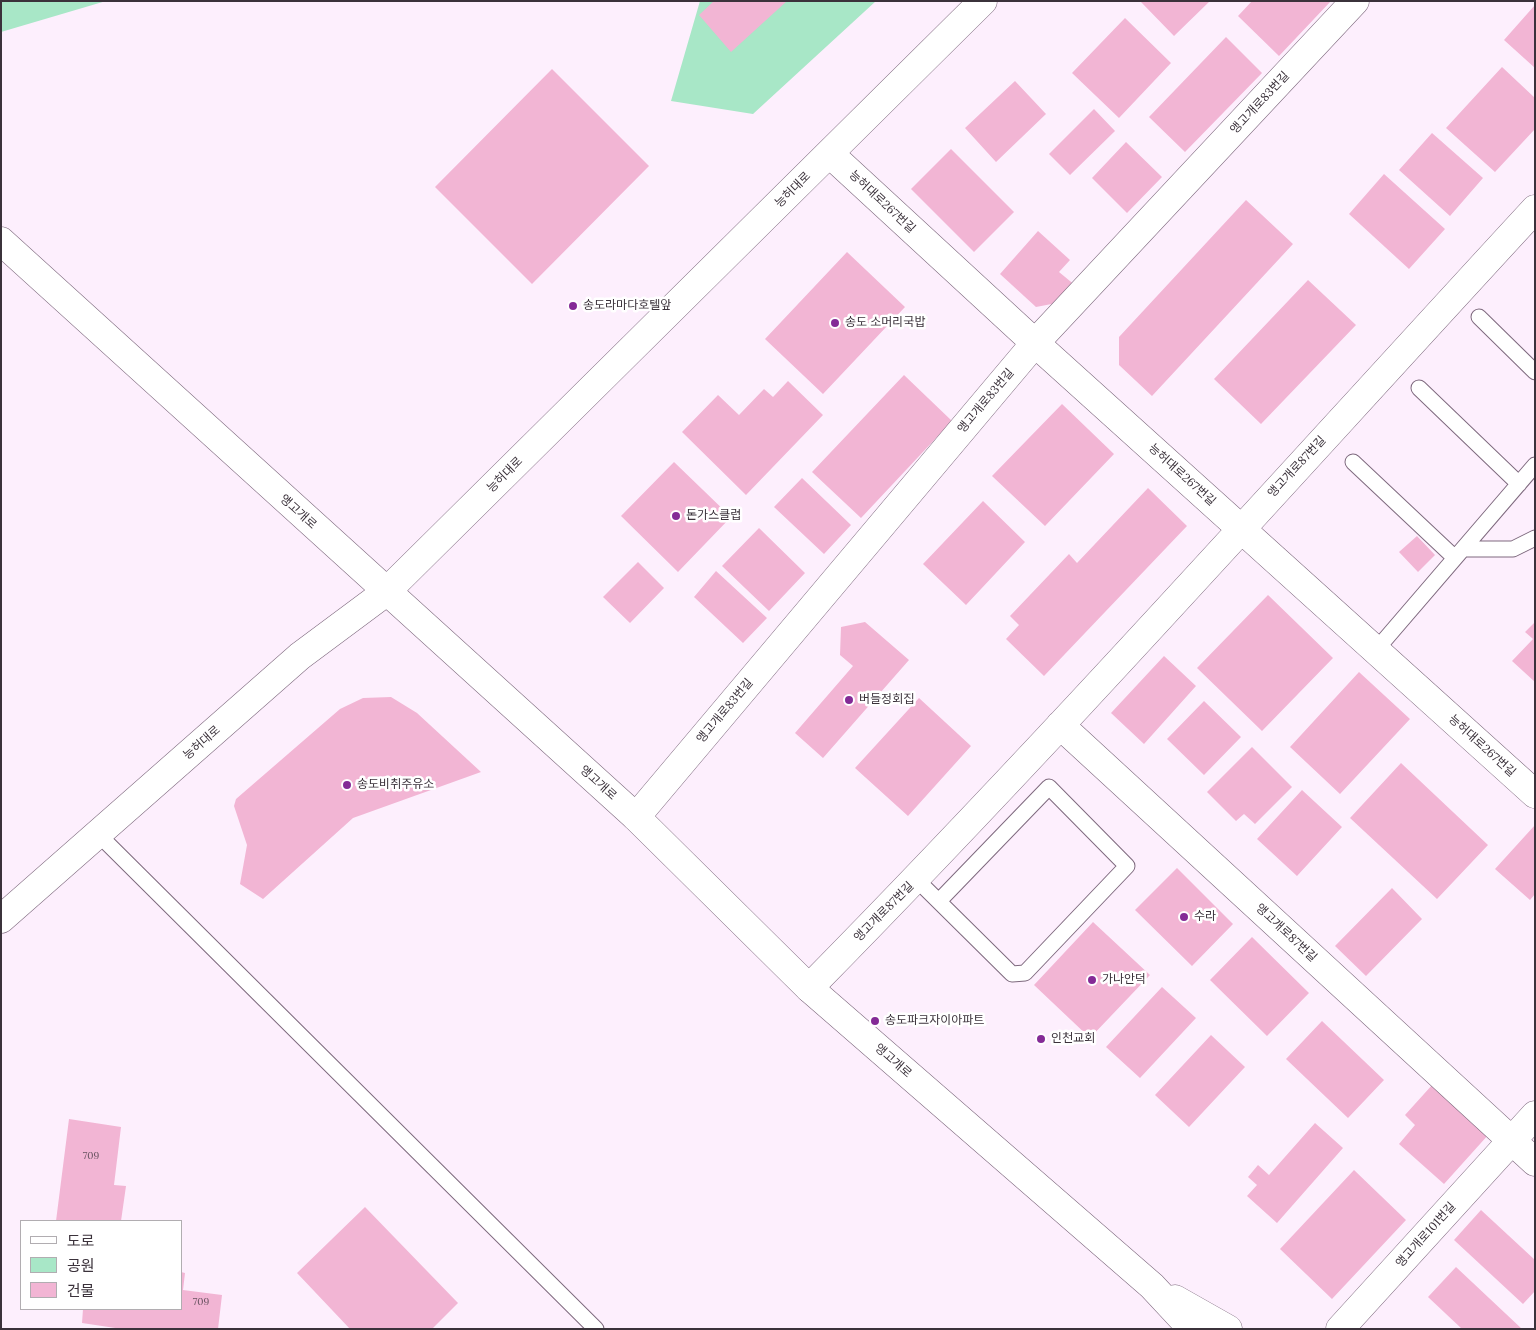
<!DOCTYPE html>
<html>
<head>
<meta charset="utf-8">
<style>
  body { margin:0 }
  #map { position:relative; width:1536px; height:1330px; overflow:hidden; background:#fdeffd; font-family:Lora,"Noto Sans KR",serif }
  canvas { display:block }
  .frame { position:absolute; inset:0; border:2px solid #3b323b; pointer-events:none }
  .legend { position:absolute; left:20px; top:1220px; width:162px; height:90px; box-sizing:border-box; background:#fff; border:1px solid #b1adb1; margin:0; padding:6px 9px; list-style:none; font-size:15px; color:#3b323b }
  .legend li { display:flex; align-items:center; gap:10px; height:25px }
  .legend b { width:25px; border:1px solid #b1adb1 }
</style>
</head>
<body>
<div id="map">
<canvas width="1536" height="1330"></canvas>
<div class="frame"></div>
<ul class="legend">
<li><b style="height:6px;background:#fff"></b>도로</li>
<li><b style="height:14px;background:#a8e7c7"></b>공원</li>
<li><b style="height:14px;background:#f2b5d4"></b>건물</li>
</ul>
</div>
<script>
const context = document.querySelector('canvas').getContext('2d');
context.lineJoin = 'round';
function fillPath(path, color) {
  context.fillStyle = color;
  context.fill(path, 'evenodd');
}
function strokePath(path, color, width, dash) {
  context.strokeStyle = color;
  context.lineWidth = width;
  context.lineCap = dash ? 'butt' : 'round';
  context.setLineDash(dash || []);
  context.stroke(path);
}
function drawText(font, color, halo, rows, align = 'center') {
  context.font = font + ' Lora,"Noto Sans KR",serif';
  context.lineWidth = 5;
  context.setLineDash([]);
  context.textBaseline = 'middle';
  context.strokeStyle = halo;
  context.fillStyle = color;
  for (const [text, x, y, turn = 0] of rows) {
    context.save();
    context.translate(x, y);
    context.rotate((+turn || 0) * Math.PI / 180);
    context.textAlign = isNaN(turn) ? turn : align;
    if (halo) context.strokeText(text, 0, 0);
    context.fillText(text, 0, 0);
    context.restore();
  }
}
fillPath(new Path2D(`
  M1,1H106L1,32Z
  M700,1H876L753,114L671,101Z`), '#a8e7c7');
fillPath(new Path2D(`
  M714,1H787L731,52L699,15Z
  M1210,1L1174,36L1141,2V1Z
  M1252,1H1331L1279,56L1238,16Z
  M1535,5V68L1504,40Z
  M1125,18L1171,63L1119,118L1072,73Z
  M1226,37L1262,73L1185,152L1149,117Z
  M1502,67L1535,98V129L1495,172L1446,128Z
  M552,69L649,166L532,284L435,187Z
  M1015,81L1046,114L996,162L965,128Z
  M1094,109L1115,131L1070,175L1049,154Z
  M1432,133L1483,178L1450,216L1399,170Z
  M1126,142L1162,177L1127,213L1092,178Z
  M951,149L1014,212L974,252L911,189Z
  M1384,174L1445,229L1409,269L1349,214Z
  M1246,200L1293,244L1152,396L1119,365V337Z
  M1038,231L1070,260L1059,272L1076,286L1062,302L1036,307L1000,274Z
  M847,252L905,307L823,394L765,339Z
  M1308,280L1356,325L1261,424L1214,379Z
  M904,375L952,421L861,518L812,472Z
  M788,381L823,415L746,495L682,432L718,395L739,415L764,389L773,397Z
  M1062,404L1114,454L1045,526L992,476Z
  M674,462L731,517L678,572L621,516Z
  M802,478L851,525L824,554L774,507Z
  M1148,488L1187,526L1044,676L1006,639L1019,625L1010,616L1069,554L1077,563Z
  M983,501L1025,542L966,605L923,564Z
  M759,528L805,573L769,611L722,566Z
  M1417,536L1435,555L1418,572L1399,552Z
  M638,562L664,588L630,623L603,597Z
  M716,571L767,618L743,643L694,597Z
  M1268,595L1333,658L1262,731L1197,668Z
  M865,622L909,660L823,758L795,733L853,666L840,655L841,627Z
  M1535,622V682L1512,661L1533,639L1525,632Z
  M1164,656L1196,686L1144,744L1111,713Z
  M1359,672L1410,719L1340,794L1290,747Z
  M391,697L417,713L481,772L353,818L263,899L240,884L247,845L234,806L236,799L340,709L363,698Z
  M919,698L971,746L908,816L855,768Z
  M1204,701L1241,737L1204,775L1167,739Z
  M1252,747L1292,787L1255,824L1244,814L1236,821L1207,792Z
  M1401,763L1488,845L1437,899L1350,818Z
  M1302,790L1342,827L1297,876L1257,839Z
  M1535,825V894L1530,900L1495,869Z
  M1177,868L1233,924L1192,966L1135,910Z
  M1392,888L1422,919L1366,976L1335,946Z
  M1093,922L1150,975L1090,1038L1034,985Z
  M1252,937L1309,993L1267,1036L1210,980Z
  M1162,987L1196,1018L1140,1078L1106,1047Z
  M1322,1021L1384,1080L1348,1118L1286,1059Z
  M1211,1035L1245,1067L1189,1127L1155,1095Z
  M1433,1084L1489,1134L1444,1184L1399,1144L1415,1125L1405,1115Z
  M69,1119L121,1127L114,1185L126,1186L121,1221H56Z
  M1315,1123L1343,1148L1277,1223L1247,1196L1257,1185L1248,1177L1258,1165L1269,1175Z
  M1354,1170L1406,1220L1332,1299L1280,1249Z
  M365,1207L458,1303L432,1329H350L297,1273Z
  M1481,1210L1535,1260V1291L1523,1304L1454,1240Z
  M1456,1267L1522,1329H1462L1428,1297Z
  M181,1272L185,1273L183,1290L222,1295L218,1329H122L82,1323L83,1309H181Z`), '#f2b5d4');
const lane = new Path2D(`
  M1479,317L1535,372
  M1419,388L1519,484
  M1353,462L1455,558
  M1463,549H1513L1535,538
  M1376,650L1535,465
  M98,834L596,1329
  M916,879L1012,974L1025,973L1127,866L1049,787L939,901`);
const street = new Path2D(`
  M830,154L1035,343L1535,794
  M1060,725L1535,1162
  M636,817L1035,343L1355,1
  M809,988C1058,735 1294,470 1535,209
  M1340,1329L1535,1115`);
const secondary = new Path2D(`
  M1,241L636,817L809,988L1152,1286L1192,1329
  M1,919L300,656L386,592L983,1
  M1175,1299L1228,1329`);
strokePath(lane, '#7e697e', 17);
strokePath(street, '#7e697e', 29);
strokePath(secondary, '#7e697e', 29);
strokePath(lane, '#fff', 15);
strokePath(street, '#fff', 28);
strokePath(secondary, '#fff', 28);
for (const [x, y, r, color] of [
  [573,306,5,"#842a96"],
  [835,323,5,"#842a96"],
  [676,516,5,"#842a96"],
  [849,700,5,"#842a96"],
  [347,785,5,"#842a96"],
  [1184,917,5,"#842a96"],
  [1092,980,5,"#842a96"],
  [875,1021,5,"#842a96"],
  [1041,1039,5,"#842a96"]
]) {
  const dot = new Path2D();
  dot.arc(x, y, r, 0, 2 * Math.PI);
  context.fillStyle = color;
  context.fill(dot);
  strokePath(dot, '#fff', 2);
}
drawText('10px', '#695361', null, [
  ["709",91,1156],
  ["709",201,1302]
]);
drawText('12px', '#3b323b', '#fff', [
  ["앵고개로83번길",1260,103,-47],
  ["능허대로",793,190,-45],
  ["능허대로267번길",882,202,43],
  ["앵고개로83번길",986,401,-50],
  ["앵고개로87번길",1297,467,-47],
  ["능허대로",505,475,-45],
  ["능허대로267번길",1182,475,42],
  ["앵고개로",298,512,42],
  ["앵고개로83번길",725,711,-50],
  ["능허대로",202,743,-41],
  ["능허대로267번길",1482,746,42],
  ["앵고개로",598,783,42],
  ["앵고개로87번길",884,912,-45],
  ["앵고개로87번길",1286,933,43],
  ["앵고개로",893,1061,41],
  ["앵고개로101번길",1426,1235,-48]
]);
drawText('12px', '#3b323b', '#fff', [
  ["송도라마다호텔앞",583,306],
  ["송도 소머리국밥",845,323],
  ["돈가스클럽",686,516],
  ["버들정회집",859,700],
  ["송도비취주유소",357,785],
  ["수라",1194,917],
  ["가나안덕",1102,980],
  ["송도파크자이아파트",885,1021],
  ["인천교회",1051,1039]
], 'left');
</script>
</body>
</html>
